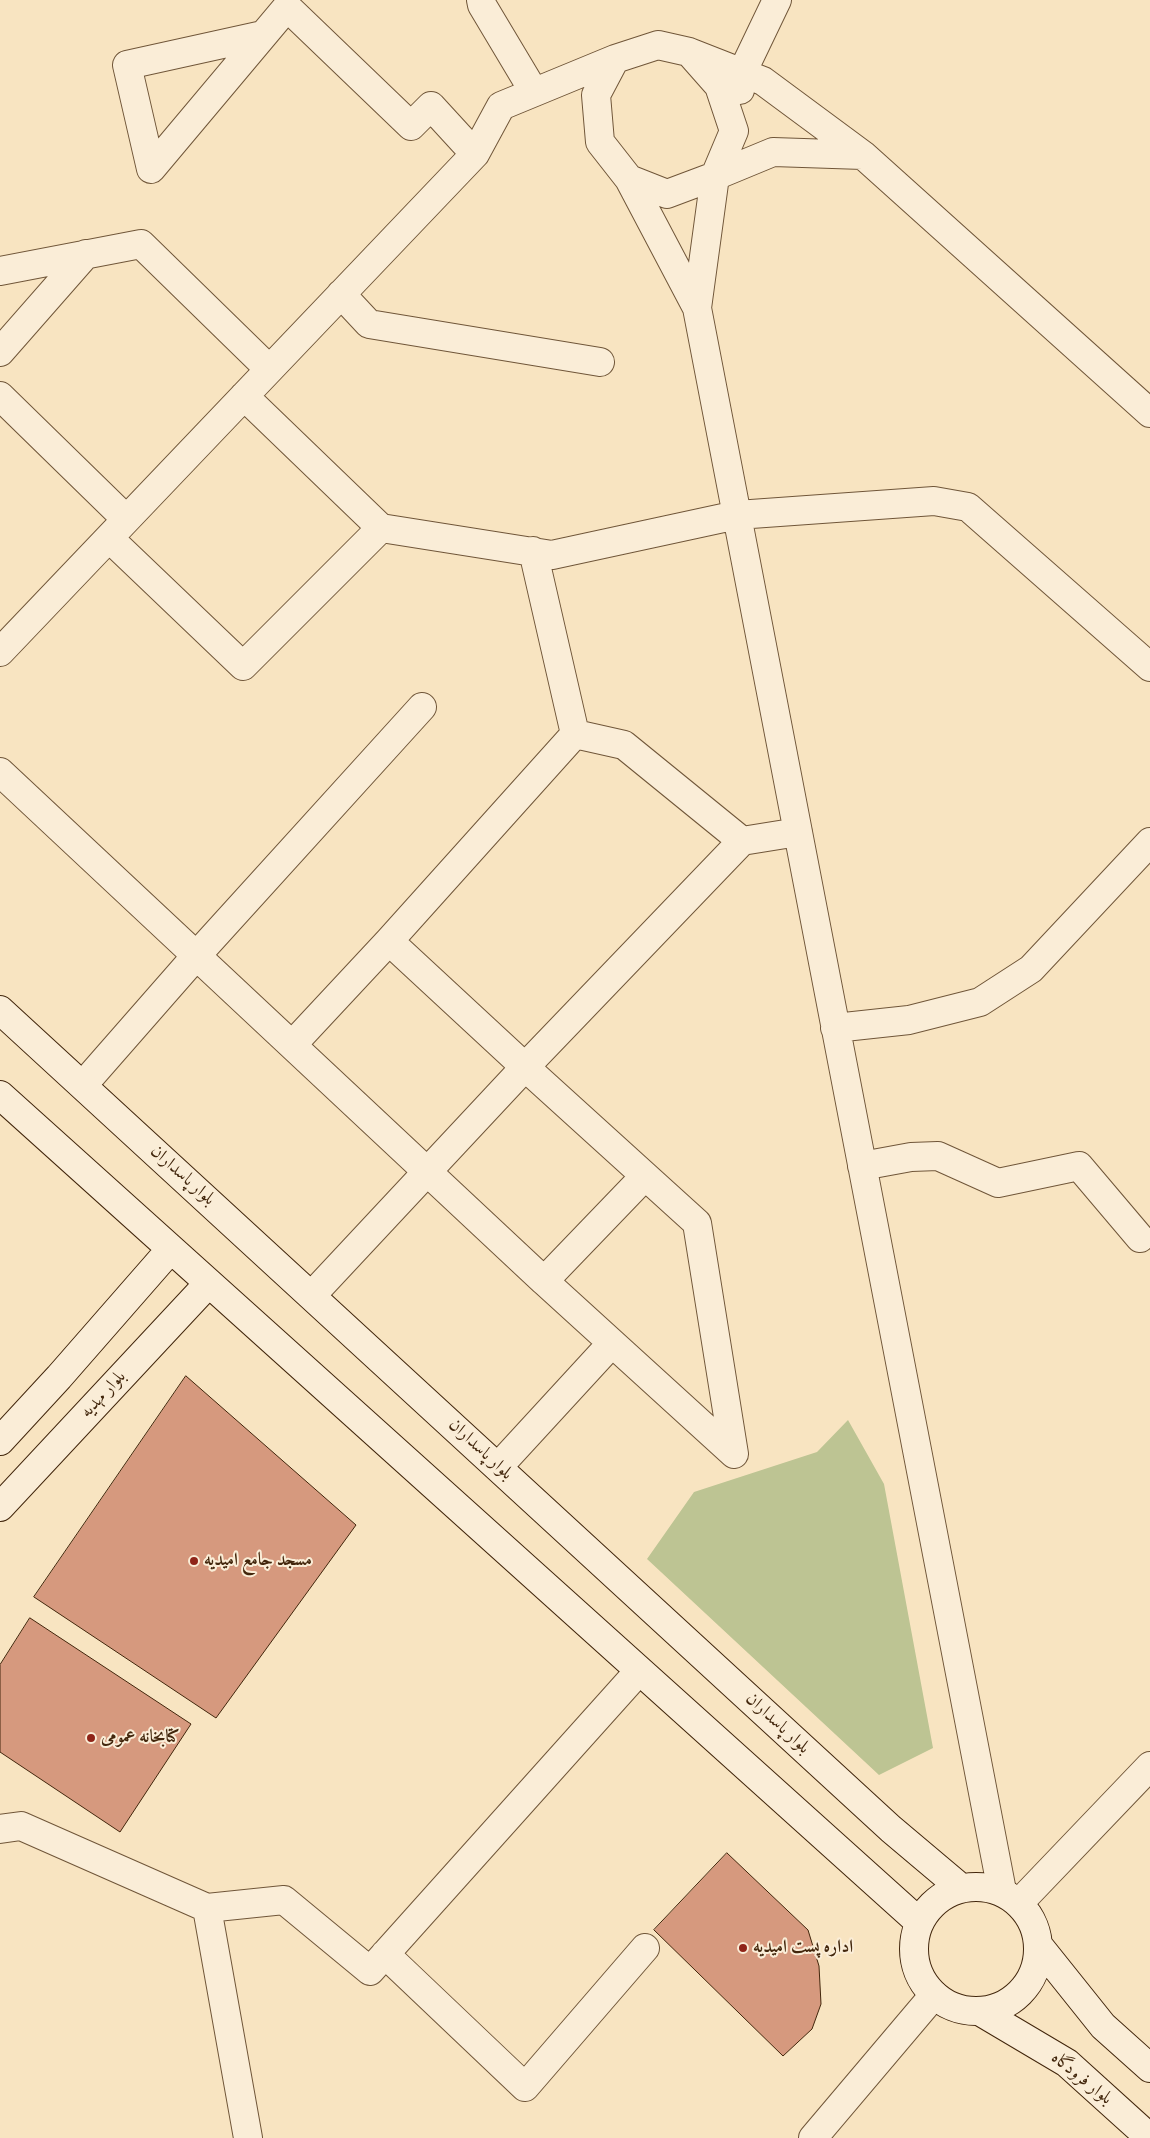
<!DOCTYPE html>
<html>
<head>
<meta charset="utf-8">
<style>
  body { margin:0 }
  canvas { display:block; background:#f8e4c1 }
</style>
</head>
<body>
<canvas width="1150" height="2138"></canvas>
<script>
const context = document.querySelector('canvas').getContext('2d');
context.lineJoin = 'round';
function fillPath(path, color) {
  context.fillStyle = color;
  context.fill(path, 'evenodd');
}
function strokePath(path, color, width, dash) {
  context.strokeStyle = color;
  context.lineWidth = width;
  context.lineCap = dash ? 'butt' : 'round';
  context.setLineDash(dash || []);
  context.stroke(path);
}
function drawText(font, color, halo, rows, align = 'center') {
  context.font = font + ' "IM FELL DW Pica",Amiri,serif';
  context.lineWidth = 4;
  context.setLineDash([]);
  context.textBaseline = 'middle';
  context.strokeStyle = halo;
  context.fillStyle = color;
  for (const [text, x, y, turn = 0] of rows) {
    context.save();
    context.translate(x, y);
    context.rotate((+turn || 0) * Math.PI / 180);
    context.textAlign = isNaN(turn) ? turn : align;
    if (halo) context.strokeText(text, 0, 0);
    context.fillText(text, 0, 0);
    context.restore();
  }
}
fillPath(new Path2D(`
  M848,1420L884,1484L933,1748L879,1775L647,1559L694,1492L817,1452Z`), '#bdc493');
const building = new Path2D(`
  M186,1376L356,1525L216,1718L34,1597Z
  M30,1618L191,1724L120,1832L0,1752V1665Z
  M727,1853L808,1930L819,1966L821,2004L812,2029L783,2056L654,1930Z`);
fillPath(building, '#d6997e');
strokePath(building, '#42260c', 1);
const street = new Path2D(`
  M481,0L482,5L534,92
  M263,35L127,65L151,169L287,7L411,126L431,106L475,154
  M740,90L742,73L777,0
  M863,155L1150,413
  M629,179L697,308L715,176L773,152L863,155L763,81L689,52L658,45L615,59L596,95L600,142L629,179L667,194L715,176L734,131L719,86L689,52
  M0,271L141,244L269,369
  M341,294L369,324L600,362
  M697,308L1002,1891
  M0,352L86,254
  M0,396L126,519
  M244,396L381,528L552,555L737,515L934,501L968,507L1150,667
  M109,538L243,666L381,528
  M533,551L575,734L624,745L742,841L798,832
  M0,652L475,154L501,106L615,59
  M0,772L544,1281
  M389,941L525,1067L742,841
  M835,1028L909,1020L980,1002L1031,969L1150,842
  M292,1045L389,941L575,734
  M83,1085L196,956L422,707
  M862,1166L911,1157L938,1156L998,1183L1079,1166L1140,1238
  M312,1295L525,1067L697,1223L734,1454L544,1281L645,1176
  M498,1467L612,1343
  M0,1829L21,1826L207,1908L248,2138
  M1019,1903L1150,1766
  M207,1908L284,1900L370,1971L639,1671
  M385,1954L525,2087L645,1948
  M813,2138L934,1995`);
const secondary = new Path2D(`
  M0,1010L891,1829L961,1888
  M0,1095L919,1922
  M0,1441L59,1377L170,1250
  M0,1507L208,1284
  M914 1949a62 62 0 1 1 124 0a62 62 0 1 1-124 0Z
  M1039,1946L1103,2026L1150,2068
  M981,2012L1067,2063L1150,2138`);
strokePath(street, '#705639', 30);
strokePath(secondary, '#42260c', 30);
strokePath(street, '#faedd7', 28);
strokePath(secondary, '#faedd7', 28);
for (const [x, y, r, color] of [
  [194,1561,5,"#8f2418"],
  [91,1738,5,"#8f2418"],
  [743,1948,5,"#8f2418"]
]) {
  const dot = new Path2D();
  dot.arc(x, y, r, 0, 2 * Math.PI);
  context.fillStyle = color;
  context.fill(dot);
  strokePath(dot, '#faedd7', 2);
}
drawText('18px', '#42260c', '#faedd7', [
  ["بلوار پاسداران",182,1176,42],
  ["بلوار مهدیه",104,1395,-47],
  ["بلوار پاسداران",480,1450,43],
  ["بلوار پاسداران",777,1724,43],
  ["بلوار فرودگاه",1081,2079,39]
]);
drawText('bold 18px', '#42260c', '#faedd7', [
  ["مسجد جامع امیدیه",204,1561],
  ["کتابخانه عمومی",101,1738],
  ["اداره پست امیدیه",753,1948]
], 'left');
</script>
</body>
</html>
